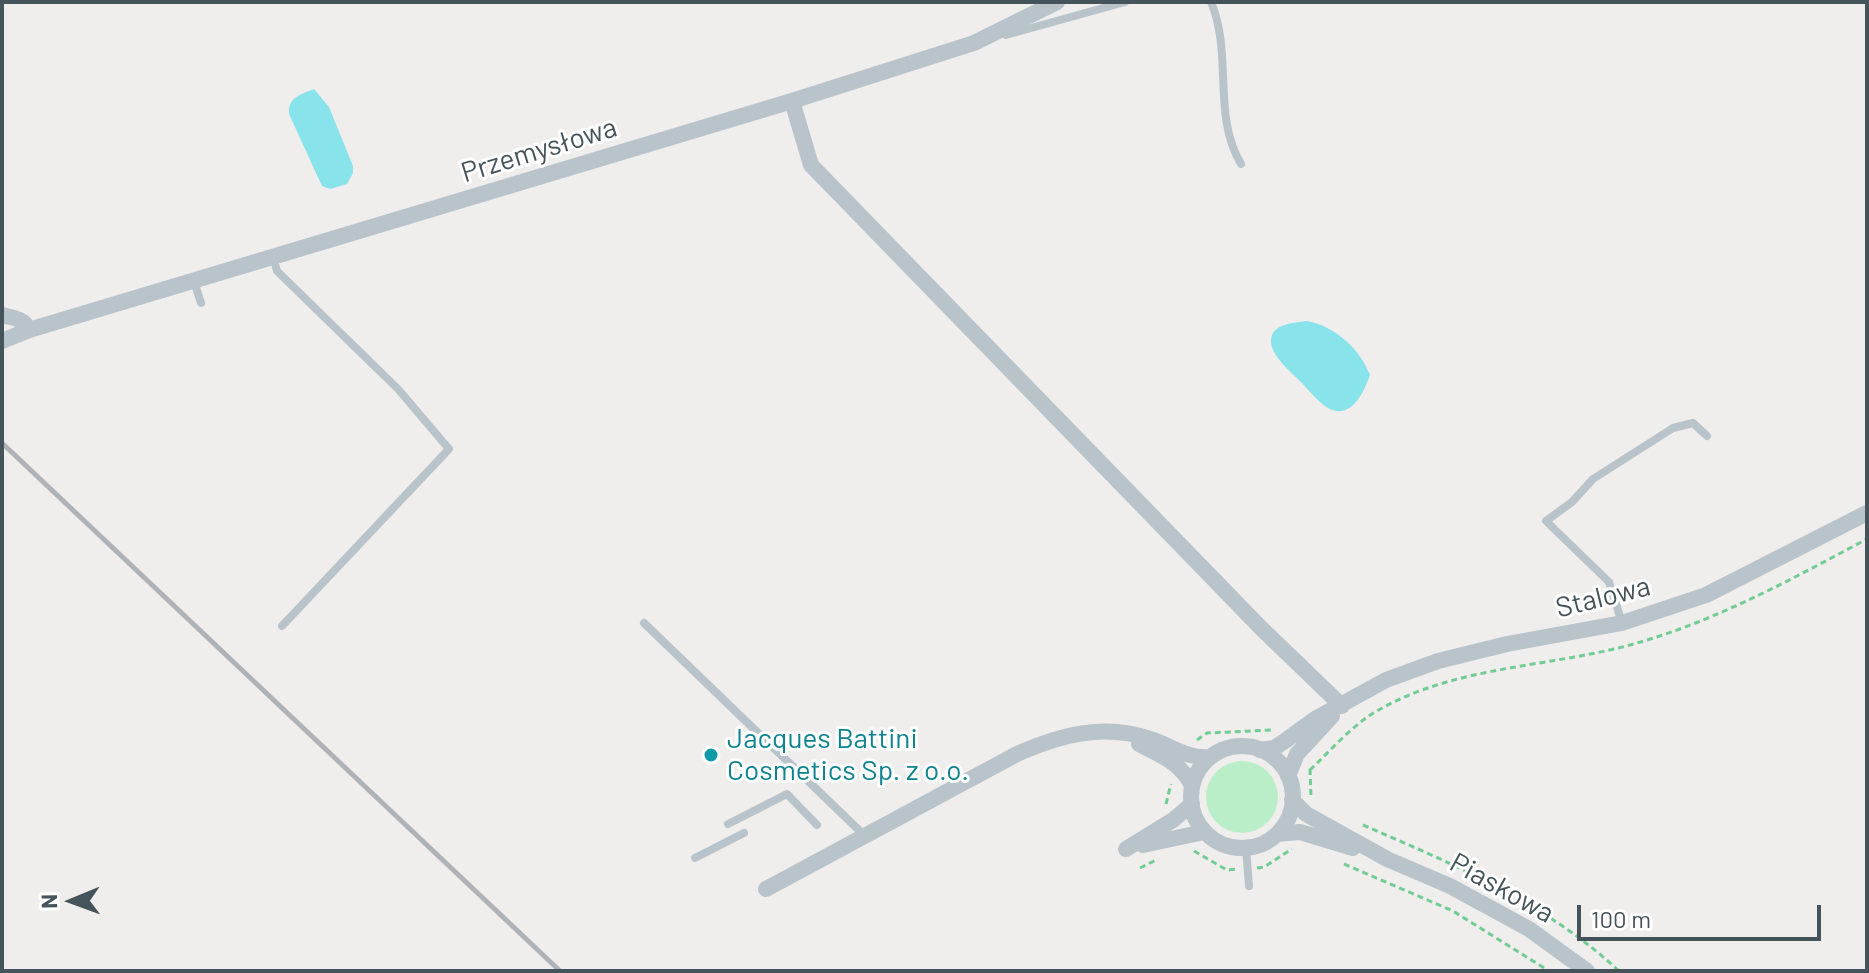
<!DOCTYPE html>
<html>
<head>
<meta charset="utf-8">
<style>
  body { margin:0 }
  #map { position:relative; width:1869px; height:973px; overflow:hidden; background:#f0eded; font-family:Barlow,sans-serif }
  canvas { display:block }
  .frame { position:absolute; inset:0; border:4px solid #45535a; pointer-events:none }
  .north { position:absolute; left:32px; top:861px; width:80px; height:80px; -webkit-text-stroke:6px #fff; paint-order:stroke; rotate:269deg; font-size:22px; font-weight:700; line-height:32px; text-align:center; color:#45535a }
  .north::after { content:''; display:block; margin:auto; width:28px; height:36px; background:#45535a; clip-path:polygon(50% 0,100% 100%,50% 72%,0 100%) }
  .scale { position:absolute; left:1577px; top:905px; width:244px; height:36px; box-sizing:border-box; border:4px solid #45535a; border-top:0; padding-left:10px; font-size:24px; line-height:28px; white-space:nowrap; color:#45535a; -webkit-text-stroke:6px #fff; paint-order:stroke }
</style>
</head>
<body>
<div id="map">
<canvas width="1869" height="973"></canvas>
<div class="frame"></div>
<div class="north">N</div>
<div class="scale">100 m</div>
</div>
<script>
const context = document.querySelector('canvas').getContext('2d');
context.lineJoin = 'round';
function fillPath(path, color) {
  context.fillStyle = color;
  context.fill(path, 'evenodd');
}
function strokePath(path, color, width, dash) {
  context.strokeStyle = color;
  context.lineWidth = width;
  context.lineCap = dash ? 'butt' : 'round';
  context.setLineDash(dash || []);
  context.stroke(path);
}
function drawText(font, color, halo, rows, align = 'center') {
  context.font = font + ' Barlow,sans-serif';
  context.lineWidth = 6;
  context.setLineDash([]);
  context.textBaseline = 'middle';
  context.strokeStyle = halo;
  context.fillStyle = color;
  for (const [text, x, y, turn = 0] of rows) {
    context.save();
    context.translate(x, y);
    context.rotate((+turn || 0) * Math.PI / 180);
    context.textAlign = isNaN(turn) ? turn : align;
    if (halo) context.strokeText(text, 0, 0);
    context.fillText(text, 0, 0);
    context.restore();
  }
}
fillPath(new Path2D(`
  M1206 797a36 36 0 1 1 72 0a36 36 0 1 1-72 0Z`), '#baeec8');
fillPath(new Path2D(`
  M314,89L329,107L353,166V173L347,184L330,189L322,186L289,114C288,97 300,95 314,89Z
  M1307,321C1335,326 1360,349 1370,375C1364,392 1351,421 1328,408C1318,402 1308,389 1300,381C1291,372 1270,355 1271,340C1272,323 1295,323 1307,321Z`), '#88e3eb');
strokePath(new Path2D(`
  M1197,740L1207,733L1271,730
  M1310,769L1311,797
  M1310,770C1333,748 1356,721 1384,707C1460,666 1548,667 1630,645C1714,622 1790,580 1867,539
  M1166,804L1171,784
  M1363,825C1453,864 1546,903 1619,971
  M1194,851L1227,870L1238,869
  M1344,864L1453,911L1549,971
  M1140,868L1158,859
  M1257,868L1264,867L1292,849`), '#73cc94', 3, [6, 4]);
strokePath(new Path2D(`
  M1211,2C1233,54 1212,116 1241,164
  M1006,35L1125,2
  M273,257L277,271L398,389L449,449L282,626
  M194,281L201,303
  M644,623L864,835
  M1622,623L1609,582L1546,521L1572,502L1593,479L1673,428L1693,423L1707,436
  M728,824L787,794L817,825
  M1246,848L1249,886
  M695,858L744,833`), '#b8c4ca', 8);
strokePath(new Path2D(`
  M792,101L811,165L1262,629L1342,706
  M2,315C13,318 24,318 29,330
  M2,341L29,330L792,101L974,43L1057,2
  M1139,744C1160,755 1182,763 1192,786
  M1191 797a51 51 0 1 1 102 0a51 51 0 1 1-102 0Z
  M1260,750L1274,748L1285,741L1315,719L1386,680L1438,661L1507,644L1622,623L1706,595L1867,513
  M1288,776L1297,754L1332,716
  M1292,800L1306,814L1387,859L1450,886L1529,929L1587,971
  M1277,834L1300,832L1353,848
  M1143,845L1204,832
  M1126,849L1173,820L1192,804
  M766,889L1017,754C1060,735 1104,723 1150,739C1170,745 1187,759 1209,757`), '#b8c4ca', 16);
strokePath(new Path2D(`
  M2,443L560,971`), '#afb3b7', 5);
for (const [x, y, r, color] of [
  [711,755,8,"#0f9aa8"]
]) {
  const dot = new Path2D();
  dot.arc(x, y, r, 0, 2 * Math.PI);
  context.fillStyle = color;
  context.fill(dot);
  strokePath(dot, '#fff', 3);
}
drawText('28px', '#45535a', '#fff', [
  ["Przemysłowa",539,150,-17],
  ["Stalowa",1603,597,-14],
  ["Piaskowa",1502,888,29]
]);
drawText('28px', '#0d838f', '#fff', [
  ["Jacques Battini",727,739],
  ["Cosmetics Sp. z o.o.",727,771]
], 'left');
</script>
</body>
</html>
